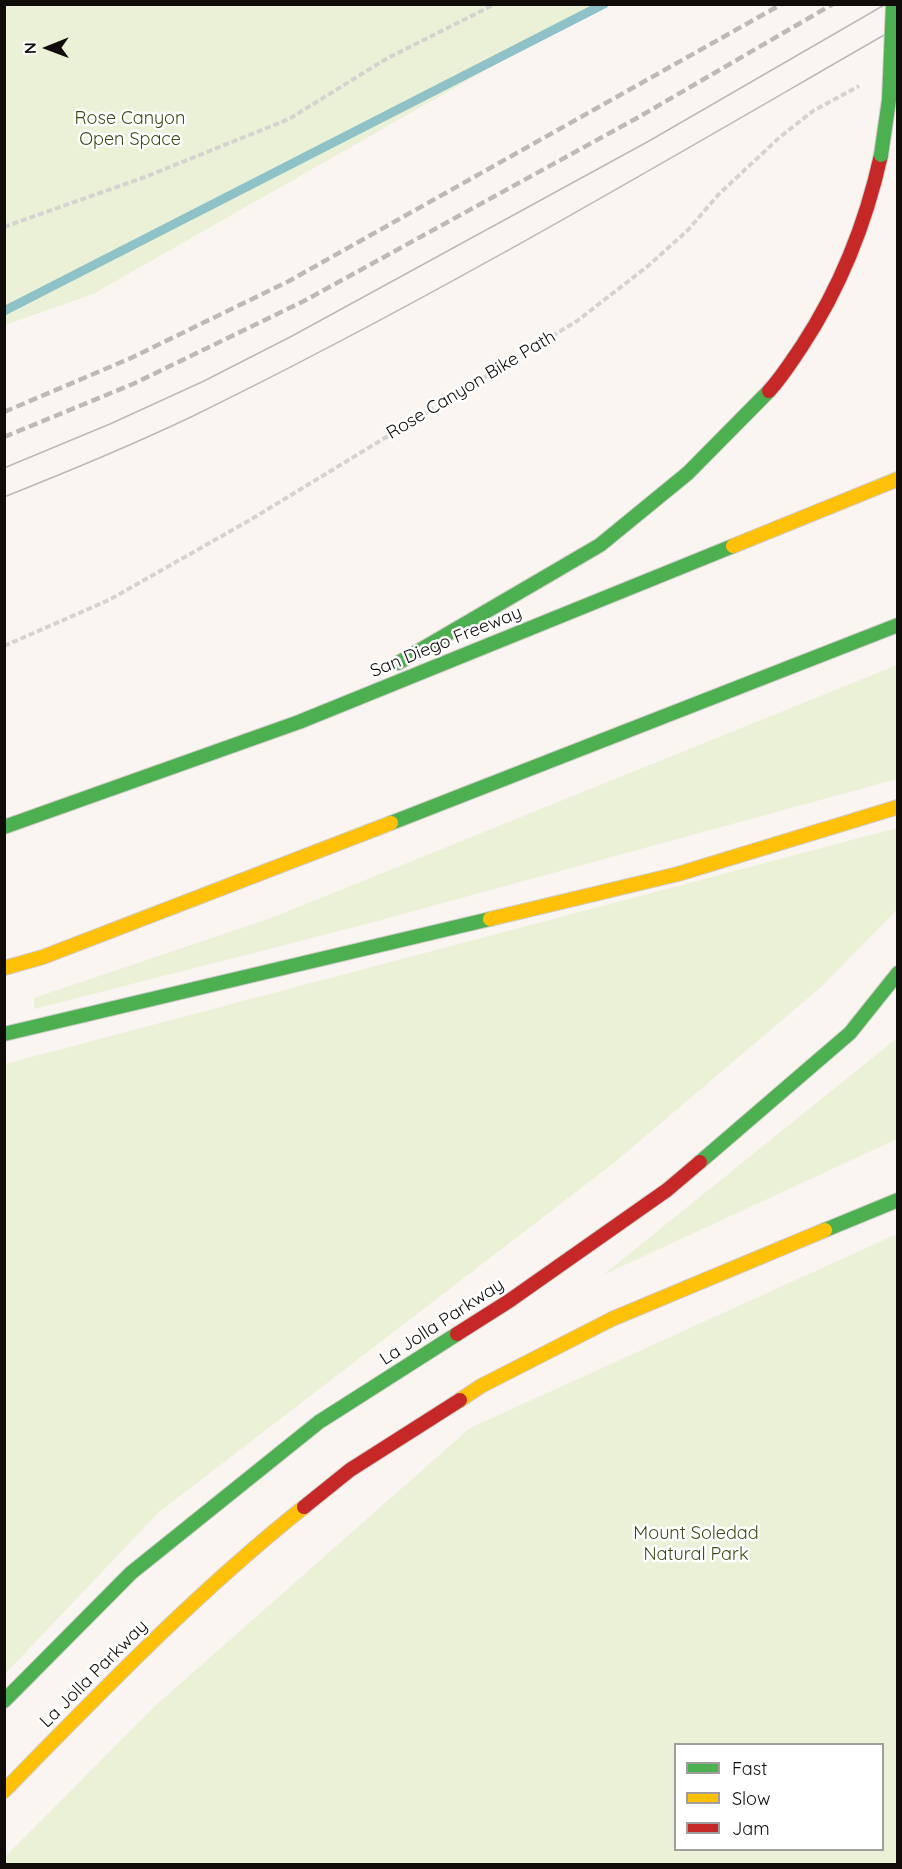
<!DOCTYPE html>
<html>
<head>
<meta charset="utf-8">
<style>
  body { margin:0 }
  #map { position:relative; width:902px; height:1869px; overflow:hidden; background:#faf5f0; font-family:Quicksand,sans-serif }
  canvas { display:block }
  .frame { position:absolute; inset:0; border:6px solid #0f0c09; pointer-events:none }
  .legend { position:absolute; left:674px; top:1743px; width:210px; height:108px; box-sizing:border-box; background:#fff; border:2px solid #9f9e9d; margin:0; padding:8px 10px; list-style:none; font-size:18px; color:#0f0c09 }
  .legend li { display:flex; align-items:center; gap:12px; height:30px }
  .legend b { width:30px; border:2px solid #9f9e9d }
  .north { position:absolute; left:18px; top:18px; width:60px; height:60px; -webkit-text-stroke:4px #fff; paint-order:stroke; rotate:269deg; font-size:16px; font-weight:700; line-height:24px; text-align:center; color:#0f0c09 }
  .north::after { content:''; display:block; margin:auto; width:21px; height:27px; background:#0f0c09; clip-path:polygon(50% 0,100% 100%,50% 72%,0 100%) }
</style>
</head>
<body>
<div id="map">
<canvas width="902" height="1869"></canvas>
<div class="frame"></div>
<ul class="legend">
<li><b style="height:8px;background:#4caf50"></b>Fast</li>
<li><b style="height:8px;background:#ffc107"></b>Slow</li>
<li><b style="height:8px;background:#c62828"></b>Jam</li>
</ul>
<div class="north">N</div>
</div>
<script>
const context = document.querySelector('canvas').getContext('2d');
context.lineJoin = 'round';
function fillPath(path, color) {
  context.fillStyle = color;
  context.fill(path, 'evenodd');
}
function strokePath(path, color, width, dash) {
  context.strokeStyle = color;
  context.lineWidth = width;
  context.lineCap = dash ? 'butt' : 'round';
  context.setLineDash(dash || []);
  context.stroke(path);
}
function drawText(font, color, halo, rows, align = 'center') {
  context.font = font + ' Quicksand,sans-serif';
  context.lineWidth = 5;
  context.setLineDash([]);
  context.textBaseline = 'middle';
  context.strokeStyle = halo;
  context.fillStyle = color;
  for (const [text, x, y, turn = 0] of rows) {
    context.save();
    context.translate(x, y);
    context.rotate((+turn || 0) * Math.PI / 180);
    context.textAlign = isNaN(turn) ? turn : align;
    if (halo) context.strokeText(text, 0, 0);
    context.fillText(text, 0, 0);
    context.restore();
  }
}
fillPath(new Path2D(`
  M4,5L5,4L600,5L93,294L5,325Z
  M897,665V779L355,927L34,1009V998L271,918Z
  M897,828V910L821,987L615,1162L159,1512L5,1674V1064Z
  M897,1038V1139L603,1275Z
  M897,1234V1864H5V1857L155,1706L470,1428ZM882,1744V1850H676V1744Z`), '#eaf1d7');
strokePath(new Path2D(`
  M4,311L604,4`), '#8ec2c7', 9);
const fast = new Path2D(`
  M398,663L600,545L688,473L769,391
  M391,823L898,625
  M4,827L299,722L733,546
  M4,1034L490,919
  M700,1162L850,1033L898,973
  M825,1230L898,1200
  M4,1701L131,1573L319,1422L457,1334`);
const slow = new Path2D(`
  M733,546L898,479
  M490,919L678,874L898,807
  M4,968L43,957L391,823
  M460,1400L481,1386L612,1319L825,1230
  M4,1791C101,1692 196,1593 304,1507`);
const jam = new Path2D(`
  M769,391C782,377 791,362 802,346C840,288 866,223 881,155
  M457,1334L509,1301L667,1190L700,1162
  M304,1507L350,1470L460,1400`);
strokePath(fast, '#cfcbc7', 16);
strokePath(slow, '#cfcbc7', 16);
strokePath(jam, '#cfcbc7', 16);
strokePath(new Path2D(`
  M4,227L145,177L289,119L386,59L495,4
  M4,646L109,600L250,520L577,321L648,266L688,230L718,195L780,137L813,111L859,86`), '#d5d3d1', 4, [6, 3]);
strokePath(fast, '#4caf50', 14);
strokePath(slow, '#ffc107', 14);
strokePath(jam, '#c62828', 14);
strokePath(new Path2D(`
  M4,468L110,424L204,381L292,336L649,141L886,4
  M4,497C67,472 130,446 191,417C433,299 665,161 898,27`), '#bbbab9', 1.5);
strokePath(new Path2D(`
  M4,412L131,358L289,281L782,4
  M4,437L133,384L304,301L637,118L833,4`), '#bbbab9', 4.5, [9, 4.5]);
const fastBridge = new Path2D(`
  M881,155L889,100L893,4`);
strokePath(fastBridge, '#cfcbc7', 16, []);
strokePath(fastBridge, '#4caf50', 14);
drawText('18px', '#394c13', '#fff', [
  ["Rose Canyon",130,119],
  ["Open Space",130,140],
  ["Mount Soledad",696,1534],
  ["Natural Park",696,1555]
]);
drawText('18px', '#0f0c09', '#fff', [
  ["Rose Canyon Bike Path",471,385,-31],
  ["San Diego Freeway",446,642,-22],
  ["La Jolla Parkway",442,1322,-33],
  ["La Jolla Parkway",94,1674,-45]
]);
</script>
</body>
</html>
